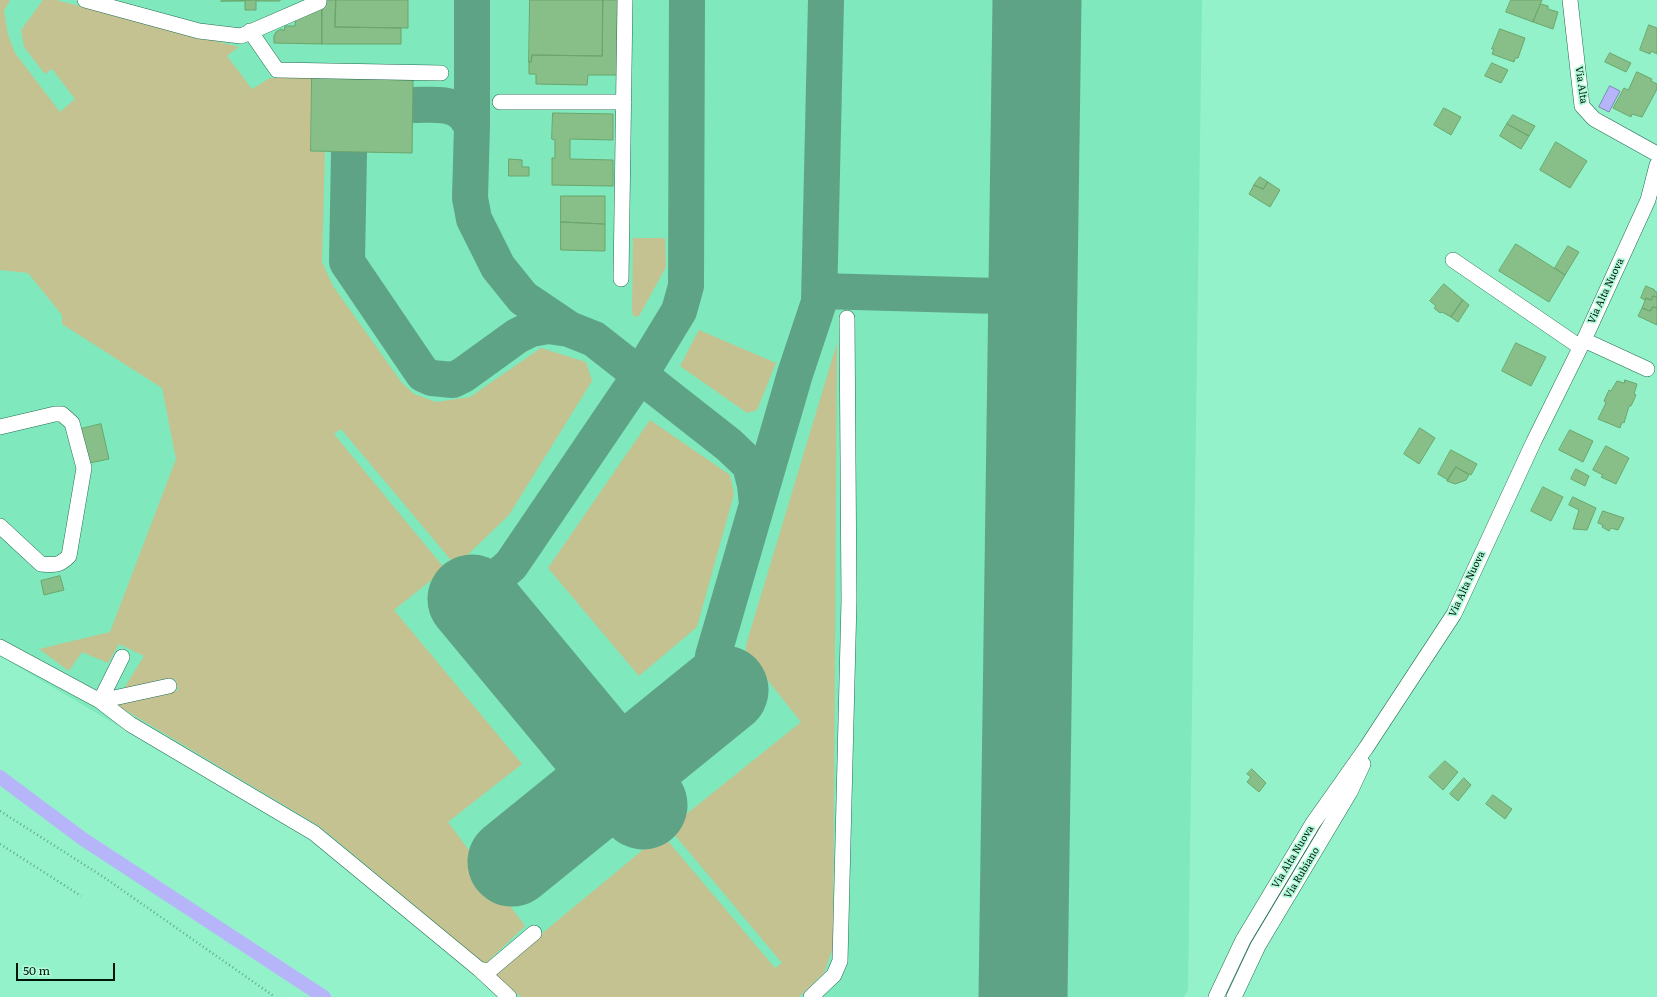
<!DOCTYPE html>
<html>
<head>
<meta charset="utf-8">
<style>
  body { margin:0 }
  #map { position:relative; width:1657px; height:997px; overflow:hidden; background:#94f2ca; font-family:Literata,serif }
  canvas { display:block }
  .scale { position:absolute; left:16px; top:963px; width:99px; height:18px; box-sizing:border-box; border:2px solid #00160b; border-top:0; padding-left:5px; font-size:12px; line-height:14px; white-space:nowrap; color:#00160b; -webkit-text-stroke:3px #b2fbda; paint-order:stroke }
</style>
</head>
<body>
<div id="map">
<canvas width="1657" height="997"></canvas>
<div class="scale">50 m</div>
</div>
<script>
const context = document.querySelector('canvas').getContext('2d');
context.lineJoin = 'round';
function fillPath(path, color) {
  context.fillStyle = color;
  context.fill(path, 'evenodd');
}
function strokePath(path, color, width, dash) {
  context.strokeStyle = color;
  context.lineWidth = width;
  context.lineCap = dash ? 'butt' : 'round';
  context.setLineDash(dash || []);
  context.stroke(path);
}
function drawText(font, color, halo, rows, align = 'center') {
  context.font = font + ' Literata,serif';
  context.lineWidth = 3.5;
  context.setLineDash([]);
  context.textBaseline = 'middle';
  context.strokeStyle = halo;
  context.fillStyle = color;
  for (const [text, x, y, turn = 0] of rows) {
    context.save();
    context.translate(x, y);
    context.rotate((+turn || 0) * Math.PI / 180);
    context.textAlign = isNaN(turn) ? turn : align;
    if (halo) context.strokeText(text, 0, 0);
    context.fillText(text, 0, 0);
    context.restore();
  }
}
fillPath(new Path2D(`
  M0,0H1202L1188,990L1184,997H501L308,838L0,656Z`), '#7fe8bc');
fillPath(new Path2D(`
  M0,0H10L4,11L8,35L15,53L60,112L75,99L52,69L45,74L24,47L21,30L43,0H56L239,47L227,56L252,89L270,78H312L311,151L325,152L322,262L333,286L402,383L414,394L436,402L470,397L541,348L586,362L592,381L509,515L456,566L341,429L334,434L445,569L394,610L522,764L448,822L525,926L485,964L319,826L115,704L178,690L175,679L123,690L144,656L119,644L108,663L82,652L69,671L39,649L110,632L176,459L162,388L62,324V315L28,273L0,270Z
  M633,238H665L666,267L639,316L634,317L632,311Z
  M699,330L776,363L757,410L747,413L680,366Z
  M837,343L833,948L824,973L799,997H521L493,974L662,834L775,968L782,963L669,828L801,722L746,653V645Z
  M650,420L730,475L734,494L697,627L639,676L548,568Z`), '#c5c291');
const water = new Path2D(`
  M1610,86L1620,91L1609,112L1599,107Z`);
fillPath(water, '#b6b5fa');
strokePath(water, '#7f85b2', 1);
strokePath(new Path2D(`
  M0,777L83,839L324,997`), '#b6b5fa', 14);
strokePath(new Path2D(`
  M472,0V126L470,198L474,219L498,267L523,298L569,329L594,339L729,445L750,465L755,485L757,504
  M415,105C429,105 451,102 462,113C466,116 469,122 472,126
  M349,153L347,262L423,374L432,378L453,380L463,375L517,336L531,329L548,326L569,329
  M820,291L1033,297
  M472,599L511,565L640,375L679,311L686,286L687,0
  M724,690L713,656L795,374L819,302L826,0`), '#5fa386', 36);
strokePath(new Path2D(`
  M472,599L643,805
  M512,862L724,690
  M1023,997L1037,0`), '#5fa386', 89);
const building = new Path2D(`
  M280,0V1H256V10H245V1H221Z
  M322,0H336L335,27L401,28V44H322Z
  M336,0H408V28L335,27Z
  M530,0H603L602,56L532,55L531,62H529Z
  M603,0H618L617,75H588L587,85L536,84V74H529V62H531L532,55L602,56Z
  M1511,0H1542L1533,22L1506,12Z
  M1541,4L1548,6V9L1558,12L1553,29L1533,22Z
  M322,9V44L274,43V36L276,32L281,29L284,31L285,26H295L296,16Z
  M1649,25L1657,28V54L1651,51L1650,54L1640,50Z
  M1500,29L1525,38L1518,58H1515L1514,62L1492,54L1494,49H1492Z
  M1610,53L1631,63L1626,72L1605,62Z
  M1492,63L1508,70L1501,83L1485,76Z
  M1637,72L1652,79L1651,81L1657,84V89L1642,117L1632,114L1631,117L1613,108L1624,88L1628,90Z
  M312,78L413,80L412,153L311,151Z
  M1444,108L1461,117L1451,135L1434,125Z
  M553,113L613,114V140L570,139V159L613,160V186L552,185V158H555V140L552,139Z
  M1513,115L1535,126L1529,136L1507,124Z
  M1507,124L1529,136L1521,149L1500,136Z
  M1556,142L1587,161L1570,188L1540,170Z
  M509,159L522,160V167H529V176H509Z
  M1260,177L1268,182L1263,189L1254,185Z
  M1268,182L1280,190L1270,207L1249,194L1254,185L1263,189Z
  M561,196H605V224L561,222Z
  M561,222L605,224V251L561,250Z
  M1516,244L1565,275L1549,302L1499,271Z
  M1568,246L1579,252L1565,275L1555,268Z
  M1444,284L1463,300L1451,317L1442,312L1440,313L1434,308L1436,306L1430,301Z
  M1646,286L1655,290L1654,291L1657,292V297L1653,296L1651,300L1646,298L1645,300L1641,298Z
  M1653,296L1657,297V308L1653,307L1650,311L1642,308L1646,298L1651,300Z
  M1463,300L1469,305L1458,322L1451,317Z
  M1653,307L1657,308V325L1638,316L1642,308L1650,311Z
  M1516,343L1546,357L1531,386L1502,371Z
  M1625,380L1637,384L1634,394L1636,395L1631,406H1629L1624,423L1622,422L1620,428L1598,419L1606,403L1604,401L1609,390L1611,391L1617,381L1624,383Z
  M101,424L109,459L89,463L81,429Z
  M1420,428L1435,438L1419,464L1404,454Z
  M1570,430L1593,441L1583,462L1559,450Z
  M1606,446L1629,458L1616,484L1601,477L1603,475L1593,470Z
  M1451,450L1477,464L1471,475L1456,467L1448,480L1438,474Z
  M1456,467L1469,475L1466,480L1455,484L1447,481Z
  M1576,469L1589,476L1585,486L1571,479Z
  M1543,487L1563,497L1551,521L1531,511Z
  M1573,497L1596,508L1587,530L1573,529L1579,510L1569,505Z
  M1603,511L1624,518L1618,530L1611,528L1609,531L1602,527L1603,525L1598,523Z
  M60,576L64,590L44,595L41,581Z
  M1445,761L1458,772L1443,790L1429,777Z
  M1252,769L1266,783L1259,792L1247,782L1251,777L1247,774Z
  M1464,778L1471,785L1458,801L1450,794Z
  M1493,795L1512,809L1505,819L1486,804Z`);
fillPath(building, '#88bf89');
strokePath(building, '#6aa66b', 1);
const minor = new Path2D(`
  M85,0L199,31L241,36L319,2V0
  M1570,0L1582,106L1594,119L1657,154
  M250,31L277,70L441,73
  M500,102H624
  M1453,260L1580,347
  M621,279L625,0
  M1584,340L1647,369
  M0,427L55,414H62L72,423L84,468L69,556C59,566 55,565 41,564L0,526
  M0,647L100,701L169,686
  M122,657L100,701L130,724L314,833L479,969L489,971L534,933
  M479,969L509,997
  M811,997L834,975L840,961L849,600L847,318
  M1216,997L1243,940L1313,823L1366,748L1454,614L1534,441L1584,340L1648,200L1657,165
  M1234,997L1258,946L1350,792L1363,764`);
strokePath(minor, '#236d52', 16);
strokePath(new Path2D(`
  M0,811L105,878L275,997
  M0,844L81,896`), '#61a789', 2.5, [1, 3]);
strokePath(minor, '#fff', 15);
drawText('10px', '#00160b', '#b2fbda', [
  ["Via Alta",1581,85,82],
  ["Via Alta Nuova",1606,291,-65],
  ["Via Alta Nuova",1467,584,-65],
  ["Via Alta Nuova",1293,857,-59],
  ["Via Rubiano",1302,873,-59]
]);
</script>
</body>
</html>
